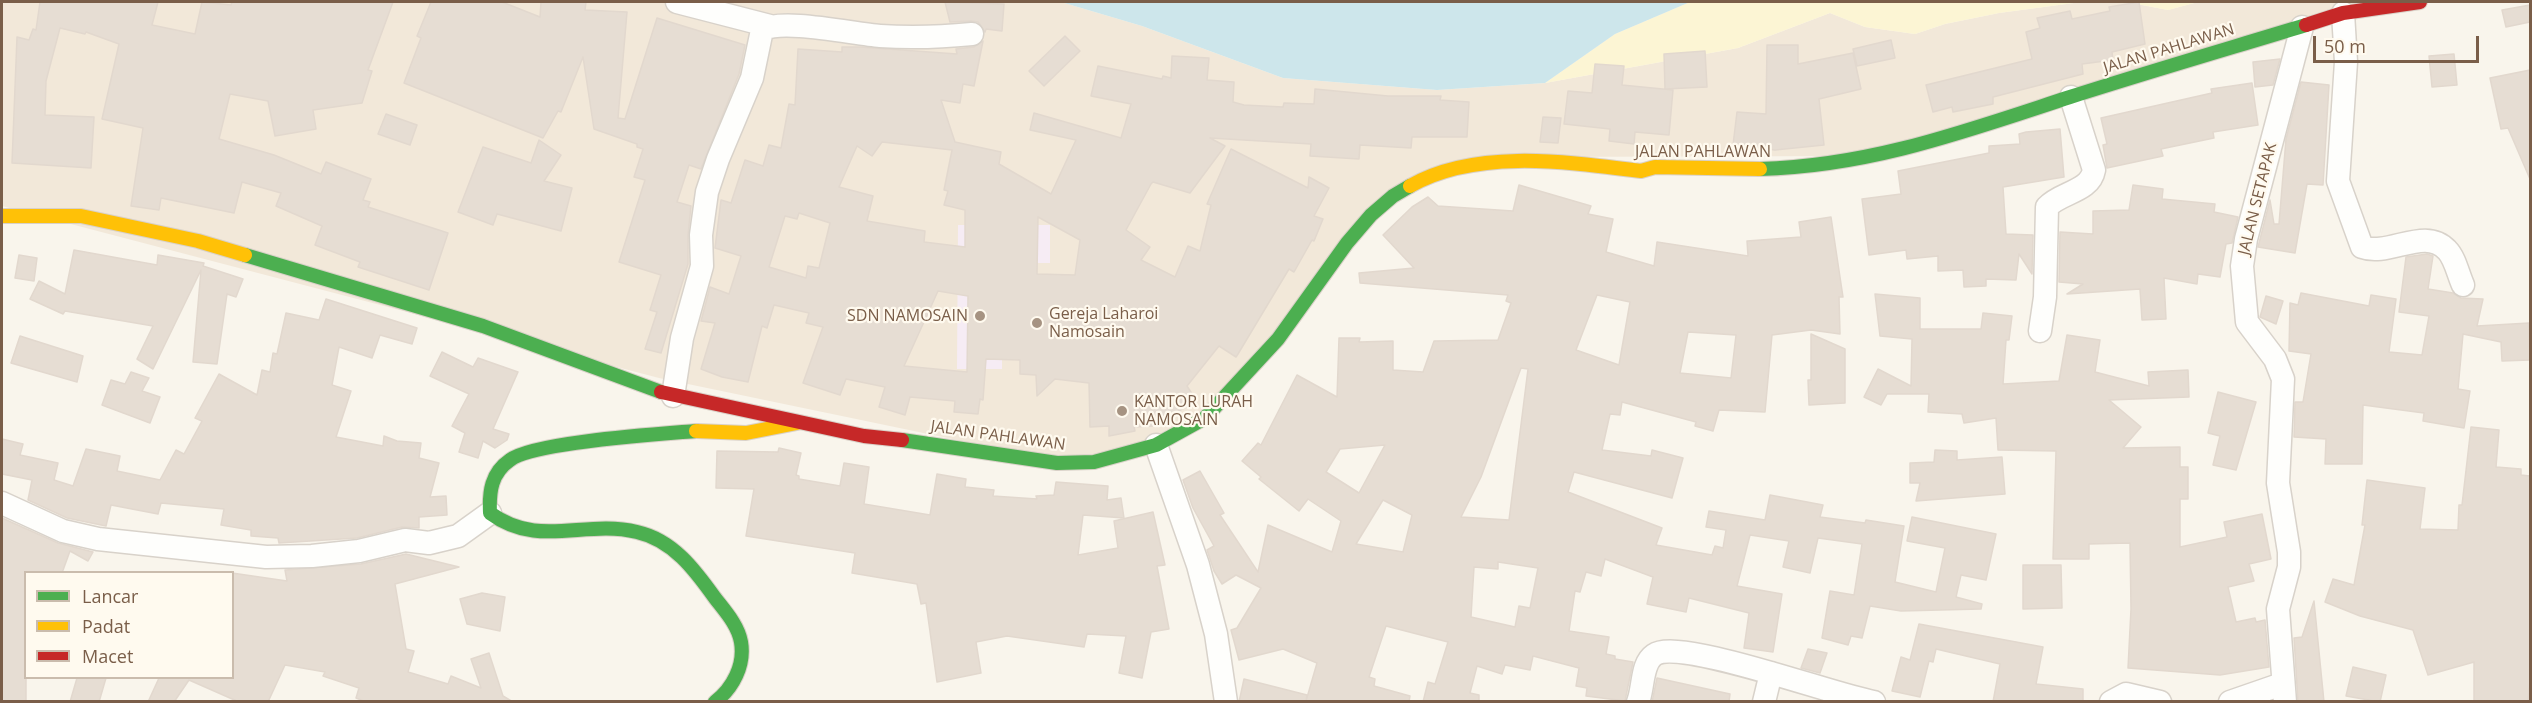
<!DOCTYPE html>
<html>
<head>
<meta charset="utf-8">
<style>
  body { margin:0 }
  #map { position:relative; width:2532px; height:703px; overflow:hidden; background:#f9f5ec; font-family:"Open Sans",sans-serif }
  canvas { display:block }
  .frame { position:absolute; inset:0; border:3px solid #7a5e49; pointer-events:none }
  .legend { position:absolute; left:24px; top:571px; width:210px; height:108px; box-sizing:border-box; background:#fffaef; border:2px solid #cabcad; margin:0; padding:8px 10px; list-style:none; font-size:18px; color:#7a5e49 }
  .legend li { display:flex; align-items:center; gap:12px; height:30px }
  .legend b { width:30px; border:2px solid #cabcad }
  .scale { position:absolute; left:2313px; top:36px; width:166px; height:27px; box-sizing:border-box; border:3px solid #7a5e49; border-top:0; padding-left:8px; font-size:18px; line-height:21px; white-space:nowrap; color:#7a5e49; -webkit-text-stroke:4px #fffaef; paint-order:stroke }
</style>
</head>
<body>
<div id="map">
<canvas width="2532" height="703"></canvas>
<div class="frame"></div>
<ul class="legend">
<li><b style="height:8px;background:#4caf50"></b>Lancar</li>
<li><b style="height:8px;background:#ffc107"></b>Padat</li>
<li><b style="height:8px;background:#c62828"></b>Macet</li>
</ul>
<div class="scale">50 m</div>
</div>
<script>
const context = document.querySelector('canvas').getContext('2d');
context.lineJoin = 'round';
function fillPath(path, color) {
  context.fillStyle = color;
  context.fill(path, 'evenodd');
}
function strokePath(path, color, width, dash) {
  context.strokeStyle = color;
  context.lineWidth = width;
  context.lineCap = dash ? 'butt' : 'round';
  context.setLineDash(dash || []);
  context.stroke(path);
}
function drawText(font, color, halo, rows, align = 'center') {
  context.font = font + ' "Open Sans",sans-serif';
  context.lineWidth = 4.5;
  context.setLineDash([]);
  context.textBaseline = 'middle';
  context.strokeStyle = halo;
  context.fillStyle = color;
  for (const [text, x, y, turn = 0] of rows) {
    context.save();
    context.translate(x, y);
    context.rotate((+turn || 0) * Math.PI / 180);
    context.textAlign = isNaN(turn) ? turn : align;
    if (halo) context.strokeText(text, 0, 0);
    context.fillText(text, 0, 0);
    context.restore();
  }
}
fillPath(new Path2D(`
  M2,2H1061L1142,26L1283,78L1437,90L1545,83L1738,48L1830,13L1865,27L1915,34L1945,24L1999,13L2081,2H2126L2168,10L2198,2H2409L1864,156L1518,157L1389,195L1204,424L1087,467L659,378L2,206Z`), '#f2e8d9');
fillPath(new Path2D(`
  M958,225H1050V263H1002V369H957Z`), '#f6ecf4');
fillPath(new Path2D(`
  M1690,2H2081L1999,13L1945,24L1915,34L1865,27L1830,13L1738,48L1545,83L1615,34Z
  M2126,2H2198L2168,10Z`), '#fcf5d4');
fillPath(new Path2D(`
  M1061,2H1690L1615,34L1545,83L1437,90L1283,78L1142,26Z`), '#cde6eb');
const building = new Path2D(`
  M40,2H158L152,25L195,34L202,2L231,5L232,2H393L368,70L372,71L362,103L313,110L316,129L275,136L268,101L230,94L219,139L274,155L321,174L326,162L371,179L363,200L370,202L368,207L448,233L429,290L358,267L360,262L315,245L322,226L276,206L281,193L242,182L234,213L161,198L159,210L131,206L143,128L102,119L119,44L86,32L85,34L60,28L46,81L45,115L94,117L91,168L12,163L17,37L29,40L33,29L36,30Z
  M431,2H502L540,17L541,2H586L585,10L627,12L618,118L625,119L657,18L745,45L739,74L701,169L689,165L677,202L691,206L688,235V264L661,353L645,349L657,312L650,310L661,275L619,262L645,180L634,177L643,149L637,147V144L594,129L583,57L561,112L558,111L543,138L404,83L421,38L417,36Z
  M945,2L1004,4L1002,31L986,29L985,32L978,22L971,21L950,22Z
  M2139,2L2145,44L2112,52L2113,60L2082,64L2083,74L1993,97V104L1953,112L1952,107L1933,112L1926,85L2032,59L2026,32L2040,28L2037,18L2070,11L2072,19L2110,11L2109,7Z
  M2530,5V22L2506,27L2502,10Z
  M1065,36L1080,51L1044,86L1029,71Z
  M1891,40L1895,58L1857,66L1853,49Z
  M983,41L974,86L963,84L960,103L941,100L955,142L1001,152L999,164L1051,194L1076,140L1030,130L1034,113L1121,138L1131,104L1091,96L1098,66L1162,79L1163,76L1171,78L1172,56L1209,58L1207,80L1234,82L1233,102L1244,105L1283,107L1284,103L1314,104L1315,89L1388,96H1441L1440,100L1469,102L1467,137H1412L1411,148L1360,145L1359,159L1310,156L1311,144L1210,138L1225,146L1190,193L1153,182L1151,184L1126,230L1150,247L1141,260L1175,277L1188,246L1200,251L1211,205L1207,204L1231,149L1308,188L1309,177L1329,188L1314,216L1323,219L1314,241L1312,240L1294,272L1289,269L1238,354L1236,357L1219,346L1187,386L1196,400L1193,403L1152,426L1134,427L1135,431L1109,436V426L1090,427L1089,383L1055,379L1037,396L1036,375L1020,374V360L986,359L983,400L980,399L978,414L954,412L955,401L910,397L905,415L879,407L885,387L846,379L840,395L803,383L823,327L806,323L809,313L774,305L767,328L762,326L748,382L722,377L701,369L715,323L701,321L710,287L729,294L741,256L715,248L721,200L731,203L745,160L763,166L769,145L781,148L789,104L795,105L798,49L842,52V47H860L957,54L956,49L974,47ZM882,142L952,150L944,190L948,191L944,205L965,210V247L924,242L925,231L867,221L873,196L839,187L857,146L872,156ZM799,213L830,223L819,268L808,266L806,278L769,267L785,216L797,219ZM1038,217L1080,240L1075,275L1037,274ZM938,291L968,296L967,372L904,366Z
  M1767,45H1798V64L1853,53L1861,89L1819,99L1824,145L1775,150L1733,145L1737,112L1766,114Z
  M1705,51L1707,87L1665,89L1664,54Z
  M2454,54L2457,85L2432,87L2429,56Z
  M2280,59L2273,85L2255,87L2253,62Z
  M1595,64L1624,66L1622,85L1673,90L1669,135L1635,132L1634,144L1609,141L1610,129L1564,124L1568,91L1592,93Z
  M2530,70V179L2508,128L2501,129L2490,78Z
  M2301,82L2329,85L2323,185L2307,184L2295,253L2258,247L2270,200L2274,224H2279L2286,139Z
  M2252,83L2258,125L2213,132L2214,138L2161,149L2163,156L2107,168L2103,145L2107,144L2101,118L2212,93L2211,89Z
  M386,114L417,125L410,145L378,134Z
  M1543,117L1561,118L1558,143L1540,142Z
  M2060,129L2064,177L2003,187L2006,234L2033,235L2032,274L2019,254L2016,280L1986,279V286L1964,287L1963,270L1938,271V256L1907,259L1906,250L1869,255L1862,199L1901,194L1898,171L1989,153V146L2020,144L2019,134L2026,132Z
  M539,140L561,155L544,181L572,188L561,231L497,214L493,225L458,212L483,147L531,163Z
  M1519,185L1591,206L1588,214L1613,219L1606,252L1654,266L1657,242L1748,256L1747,241L1801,237L1799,222L1831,217L1843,297H1839L1840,334L1811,330L1772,335L1765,412L1719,410L1713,431L1695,426L1696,422L1622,402L1620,415L1610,414L1602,450L1651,456L1652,450L1683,458L1672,498L1574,472L1568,492L1662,528L1656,545L1712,555L1715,546L1723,548L1726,530L1706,527L1709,511L1765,520L1770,495L1823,505L1820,517L1865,523L1866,520L1904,526L1895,582L1936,592L1945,548L1907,541L1912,517L1996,534L1986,580L1961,575L1956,597L1982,604L1981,609L1901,611L1870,606L1862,638L1851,636L1848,645L1822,638L1830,591L1854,595L1862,544L1818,538L1810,573L1783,567L1789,541L1750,535L1737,586L1782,594L1773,652L1744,648L1749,613L1689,598L1686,612L1647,604L1653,577L1605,559L1601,576L1586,572L1580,592L1575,591L1569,631L1609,637L1606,654L1615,656V659L1633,662L1625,701L1586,696L1587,688L1576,686L1579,668L1533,656L1530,670L1505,665L1502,674L1477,666L1470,693L1479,695V702H1423L1428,682L1435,684L1448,642L1386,626L1369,677L1375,679L1374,686L1410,696L1409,702H1239L1244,679L1307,695L1306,701L1317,663L1283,649L1239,660L1231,630L1237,628L1261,588L1236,575L1222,584L1214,571L1207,550L1214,546L1193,508L1183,480L1200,471L1224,513L1220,515L1258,572L1268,525L1332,552L1341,521L1308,499L1299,511L1259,479L1261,477L1242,461L1258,443L1261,445L1297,375L1337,397L1339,338H1360L1359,342L1393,341V370L1423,372L1434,341L1498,340L1511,303L1506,301L1508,295L1360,283L1359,273L1414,268L1383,235L1412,207L1428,197L1438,206L1513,211ZM1597,295L1630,302L1619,365L1576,350ZM1688,332L1736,335L1731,378L1680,373ZM1521,368L1528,369L1509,520L1461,517L1481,477ZM1385,445L1359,493L1326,472L1340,449ZM1383,500L1412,515L1403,552L1356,544ZM1498,562L1538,568L1530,608L1519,606L1515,627L1471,617L1474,567L1498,569Z
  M2133,185L2163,189L2162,199L2215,204L2214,212L2238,217L2232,243L2226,244L2220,277L2198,274L2197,284L2164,278L2166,319L2142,320L2140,289L2067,294L2083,284L2059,282L2060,232L2093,234V211L2129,210Z
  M74,250L157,265L158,255L204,263L203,266L243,279L236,297L227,294L217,364L193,362L201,270L153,369L137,359L153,326L65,311L63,314L30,299L39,281L65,294Z
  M2427,254L2433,256L2428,289L2453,293L2461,298L2483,299L2477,326L2529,323L2530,360L2502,361L2501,342L2463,334L2458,389L2470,391L2464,428L2423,421L2424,413L2363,405L2362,464H2325L2326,439L2294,437L2295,402H2303L2311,354L2289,351L2290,303L2298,305L2301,293L2369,306L2371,295L2396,299L2389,352L2422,355L2429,316L2399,312L2406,257Z
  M19,255L37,258L34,281L15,278Z
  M1875,294L1920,298V329H1981L1983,313L2012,316L2009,340H2006L2003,384L2059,381L2067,335L2100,340L2095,372L2149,386L2148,372L2188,370L2189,397L2109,400L2141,427L2123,448L2180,447V467H2188V499H2180V547L2227,537L2224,522L2262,514L2271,559L2249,564L2254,581L2228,587L2236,622L2255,618L2256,622L2265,620L2269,667L2220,675L2128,668L2131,609L2130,543L2089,544V559H2053L2056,451L1998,450L1996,418L1964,423L1962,414L1928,412L1929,394H1887L1881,405L1864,397L1878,369L1911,386L1912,339L1880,336Z
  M2266,296L2283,301L2276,324L2260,317Z
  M326,299L417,328L412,344L380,335L372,358L339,347L332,385L351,391L336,437L383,446L384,436L397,441L421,443L419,458L439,463L430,497L446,496L447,515L419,517V528L402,527L357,538L279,543L278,538L251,536V530L221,525L224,509L161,503L158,514L111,505L106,526L67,518L28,500L32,480L2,474V439L23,444L20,455L58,463L54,480L73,486L86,449L120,456L117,471L160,480L176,450L184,454L202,421L195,418L219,374L257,395L262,370L270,372L273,353L277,354L286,313L319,320Z
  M1811,334L1845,349V403L1809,405L1808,380H1811Z
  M20,336L83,356L77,382L11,363Z
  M442,352L473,367L478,358L518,372L493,429L509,434L507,440L495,448L483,441L478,458L459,452L465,433L452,426L469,394L430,376Z
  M131,372L149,378L142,391L160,397L150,423L102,405L111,380L125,384Z
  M2218,392L2256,402L2236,470L2213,465L2220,436L2208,433Z
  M2471,427L2499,430L2496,467L2521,469V475L2530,476V681L2528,702H2474V662L2428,675L2413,630L2360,616L2325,602L2333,579L2354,585L2365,525H2362L2367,480L2425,488L2420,529L2458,530L2459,505H2462Z
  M779,448L801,453L796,475L799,476V479L840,486L844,463L869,467L864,504L930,515L937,474L966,479L965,487L994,490L993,496L1037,499L1036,496L1054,495L1056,482L1108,486L1107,500L1121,498L1124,518L1083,515L1078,555L1118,548L1114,521L1153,512L1165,565L1157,566L1169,629L1151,632L1142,678L1119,673L1126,636L1087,634L1084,647L1007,636L976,642L981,673L937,682L926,603L921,604L917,584L852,573L855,553L746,536L754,489L716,488L717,451L778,452Z
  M1935,450L1957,451V460L2002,457L2005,494L1916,501L1920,483H1910V463L1934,462Z
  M2,518L58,543L93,552L88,561L70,551L62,573H26V702H2Z
  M406,554L459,567L395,584L406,649L414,651L408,672L448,684L451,676L481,688L471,659L489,653L503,696L513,702H366L356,698L359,688L323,676L325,672L285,665L268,702H239L189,680L174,702H148L159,678H232V573L287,581L285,570L361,564Z
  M2023,565H2061L2062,608L2023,609Z
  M482,593L505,597L500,631L467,624L460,599Z
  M2314,601L2324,702H2298L2294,638L2302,637Z
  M1919,624L2043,647L2036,684L2083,689V702H1993L2000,664L1936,649L1933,662L1929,661L1920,697L1892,691L1901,657L1910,660Z
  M1808,649L1827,653L1820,673L1801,668Z
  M2353,667L2386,675L2380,702L2346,696Z
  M77,678H106L99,702H70Z
  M1657,678L1730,694L1729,702H1652Z`);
fillPath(building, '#e6ddd3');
strokePath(building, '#e2d8ce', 1.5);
const street = new Path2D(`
  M677,2L770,26
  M2343,13L2346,62L2338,181L2362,247C2389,257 2425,226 2447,250C2455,258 2458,274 2463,285
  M2040,331L2045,297L2047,207C2061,192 2090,192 2094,170L2071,97
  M673,396L682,338L702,266L701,235L707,192L718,159L752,78L762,30C782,18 853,34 880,36C910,38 942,37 972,34
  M1156,445L1198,565L1216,634L1226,702
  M2,503L63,531L98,539L266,557L312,556L359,551L405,540L429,543L458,536L490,513
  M1638,702C1644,687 1641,664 1654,655C1679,637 1836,696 1874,702
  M1764,702L1771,673
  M2111,702L2126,694L2160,702
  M2230,702L2282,684
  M2285,702L2278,609L2289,567V552L2278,483L2283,379L2275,359L2247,322L2242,266L2246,239L2302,27`);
const fast = new Path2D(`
  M1760,169C1871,166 1966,131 2070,97C2148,72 2227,49 2306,25
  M245,255L483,326L661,392
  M696,431C660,434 533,442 510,460C491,473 489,492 490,513C539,549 584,519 637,532C673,540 695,570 715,598C725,611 738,625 741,642C745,665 733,688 715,702
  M902,440L1057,463L1094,462L1156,445L1205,418L1278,339L1347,243L1371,215L1393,196L1410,186`);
const slow = new Path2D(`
  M1410,186C1476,148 1569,162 1641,171L1655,167L1760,169
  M2,216H81L198,241L245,255
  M696,431L746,433L797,423`);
const jam = new Path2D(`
  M2306,25L2343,13L2420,2
  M661,392L864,436L902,440`);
strokePath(street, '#d8d2ca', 25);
strokePath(fast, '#d9d1c8', 16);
strokePath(slow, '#d9d1c8', 16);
strokePath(jam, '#d9d1c8', 16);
strokePath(street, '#fefefc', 22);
strokePath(fast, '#4caf50', 14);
strokePath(slow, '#ffc107', 14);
strokePath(jam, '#c62828', 14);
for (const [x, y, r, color] of [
  [980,316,6,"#a69382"],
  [1037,323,6,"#a69382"],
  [1122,411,6,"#a69382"]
]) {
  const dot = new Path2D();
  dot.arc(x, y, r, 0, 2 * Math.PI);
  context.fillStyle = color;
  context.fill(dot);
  strokePath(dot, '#fffaef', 2);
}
drawText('16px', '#7a5e49', '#fffaef', [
  ["JALAN PAHLAWAN",2169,49,-17],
  ["JALAN PAHLAWAN",1703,152],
  ["JALAN SETAPAK",2258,199,-76],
  ["JALAN PAHLAWAN",998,436,8]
]);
drawText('16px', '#7a5e49', '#fffaef', [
  ["Gereja Laharoi",1049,314],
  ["Namosain",1049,332],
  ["SDN NAMOSAIN",968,316,"right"],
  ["KANTOR LURAH",1134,402],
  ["NAMOSAIN",1134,420]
], 'left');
</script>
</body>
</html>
